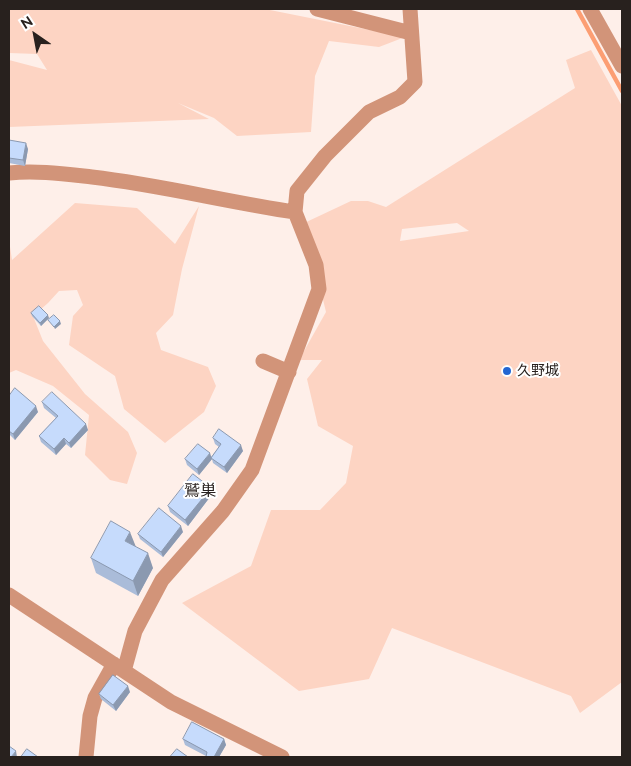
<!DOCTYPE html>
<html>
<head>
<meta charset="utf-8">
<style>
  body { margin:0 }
  #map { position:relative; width:631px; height:766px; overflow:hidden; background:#feefe9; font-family:Raleway,sans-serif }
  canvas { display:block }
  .frame { position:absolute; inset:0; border:10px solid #28211e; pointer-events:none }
  .north { position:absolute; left:10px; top:10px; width:50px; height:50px; -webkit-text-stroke:4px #fff; paint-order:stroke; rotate:327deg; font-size:14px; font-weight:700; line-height:20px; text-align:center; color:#28211e }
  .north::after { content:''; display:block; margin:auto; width:18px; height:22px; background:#28211e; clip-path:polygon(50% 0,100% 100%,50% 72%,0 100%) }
</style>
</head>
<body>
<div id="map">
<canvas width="631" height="766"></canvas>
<div class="frame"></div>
<div class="north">N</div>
</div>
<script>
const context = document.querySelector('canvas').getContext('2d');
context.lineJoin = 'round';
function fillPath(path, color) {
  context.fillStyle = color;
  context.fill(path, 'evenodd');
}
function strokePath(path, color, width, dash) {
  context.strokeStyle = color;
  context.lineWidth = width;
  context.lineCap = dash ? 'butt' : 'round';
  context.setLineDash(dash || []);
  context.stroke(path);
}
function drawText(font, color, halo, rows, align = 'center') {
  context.font = font + ' Raleway,"Noto Sans JP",sans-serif';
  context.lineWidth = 4;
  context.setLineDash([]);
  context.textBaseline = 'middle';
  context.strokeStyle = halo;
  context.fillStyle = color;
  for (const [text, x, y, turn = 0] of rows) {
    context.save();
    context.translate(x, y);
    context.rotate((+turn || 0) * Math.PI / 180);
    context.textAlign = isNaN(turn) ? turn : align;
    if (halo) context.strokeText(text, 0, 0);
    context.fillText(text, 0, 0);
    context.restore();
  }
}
fillPath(new Path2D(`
  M9,9H265L405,37L379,47L329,41L315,76L311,132L237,136L214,118L178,103L209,119L9,127V60L47,70L37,54L9,53Z
  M591,50L622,106V682L580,713L571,696L392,628L369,679L299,691L182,603L251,566L271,510H320L346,483L353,446L318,426L307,379L322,360H299L326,312L312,254L300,225L351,201H368L386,207L575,88L566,60ZM457,223L469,231L400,241L402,229Z
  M75,203L137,208L175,244L199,206L182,269L173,315L156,333L161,350L208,367L216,386L204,412L165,443L124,409L115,376L69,345L73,316L83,305L77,290L59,291L48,303L33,316L43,341L85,394L128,432L137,453L127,484L110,480L85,455L89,415L53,386L16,370L9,373V240L12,260Z`), '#fdd4c3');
strokePath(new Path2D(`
  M577,9L622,91`), '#fc9e73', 4.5);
strokePath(new Path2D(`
  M317,9L411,33
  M590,9L622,66
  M9,173C36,170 65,174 92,177C161,185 227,202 295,212
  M263,361L289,372
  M9,595L171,702L282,757
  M124,671L135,631L162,580L223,511L252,470L319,289L316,265L295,212L297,191L325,156L369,112L400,97L415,82L410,9
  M86,757L90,716L95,698L114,664`), '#d29479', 15);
fillPath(new Path2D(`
  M9,140L28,149L25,166L9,163Z
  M31,313L49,318L41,326L32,316Z
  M9,396L38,412L15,440L9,434Z
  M42,402L88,430L71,448L66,444L56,455L41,442L39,436L56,418L44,408Z
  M213,438L243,451L227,473L213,463L212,459L199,475L187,465L185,459L211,457L219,447L215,444Z
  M213,493L188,526L170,512L168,506Z
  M183,532L163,557L140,539L138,534Z
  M91,558L153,568L138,596L96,573Z
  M130,692L116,711L101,699L99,694Z
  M183,739H224L226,745L219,757H206V756L185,745Z`), '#aabcd9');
fillPath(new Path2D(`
  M26,143L28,149L25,166L23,160Z
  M48,315L49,318L41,326L40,323Z
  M60,321L61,324L55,329L54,327Z
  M36,406L38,412L15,440L13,434Z
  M86,424L88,430L71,448L69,443Z
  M64,438L66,444L56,455L54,449Z
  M241,445L243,451L227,473L224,467Z
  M210,453L212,459L199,475L197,469Z
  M211,488L213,493L188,526L185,520Z
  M181,526L183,532L163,557L161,552Z
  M130,532L136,547L125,541Z
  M148,553L153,568L138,596L133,581Z
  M128,686L130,692L116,711L113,705Z
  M224,739L226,745L219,757H214Z
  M16,751L17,757H11Z`), '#8b99b0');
const building = new Path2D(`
  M9,140L26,143L23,160L9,158Z
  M39,306L48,315L40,323L31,313Z
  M54,315L60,321L54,327L48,320Z
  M15,388L36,406L13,434L9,431V396Z
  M52,392L86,424L69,443L64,438L54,449L39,436L58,416L42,402Z
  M219,429L241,445L224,467L211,458L221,444L213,438Z
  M198,444L210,453L197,469L185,459Z
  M193,474L211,488L185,520L168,506Z
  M159,508L181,526L161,552L138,534Z
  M111,521L130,532L125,541L148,553L133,581L91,558Z
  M113,675L128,686L113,705L99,694Z
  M192,722L224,739L214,757H206L207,752L183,739Z
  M9,746L16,751L11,757H9Z
  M27,749L38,757H21Z
  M177,749L188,757H170Z`);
fillPath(building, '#c6dbfc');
strokePath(building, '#8b99b0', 1);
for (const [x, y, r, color] of [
  [507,371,5,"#2466d2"]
]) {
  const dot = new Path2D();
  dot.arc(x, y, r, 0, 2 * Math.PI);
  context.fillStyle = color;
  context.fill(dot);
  strokePath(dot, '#fff', 2);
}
drawText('14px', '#28211e', '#fff', [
  ["久野城",517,371]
], 'left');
drawText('16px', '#28211e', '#fff', [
  ["鷲巣",200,491]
]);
</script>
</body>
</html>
